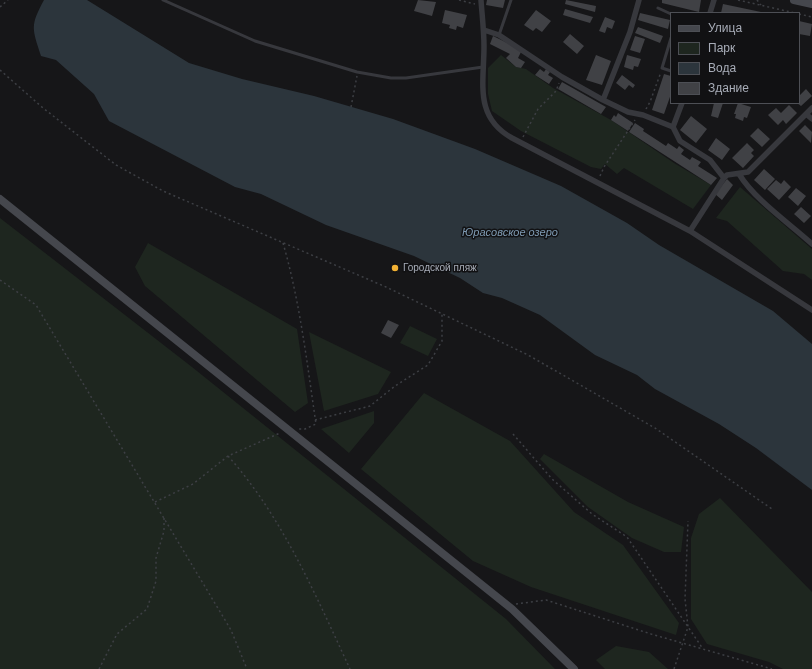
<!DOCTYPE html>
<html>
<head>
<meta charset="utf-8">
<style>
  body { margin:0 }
  #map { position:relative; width:812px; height:669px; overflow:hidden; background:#161618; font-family:Arial,sans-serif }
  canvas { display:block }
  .legend { position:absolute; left:670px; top:12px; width:130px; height:92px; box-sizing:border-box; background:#111113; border:1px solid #4d4f55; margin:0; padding:5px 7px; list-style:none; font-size:12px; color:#a8adb8 }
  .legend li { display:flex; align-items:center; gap:8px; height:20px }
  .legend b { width:20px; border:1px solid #4d4f55 }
</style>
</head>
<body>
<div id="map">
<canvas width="812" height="669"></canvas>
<ul class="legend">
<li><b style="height:5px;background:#45474d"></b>Улица</li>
<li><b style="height:11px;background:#1e261f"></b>Парк</li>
<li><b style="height:11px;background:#2c353c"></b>Вода</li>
<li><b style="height:11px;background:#404145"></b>Здание</li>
</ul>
</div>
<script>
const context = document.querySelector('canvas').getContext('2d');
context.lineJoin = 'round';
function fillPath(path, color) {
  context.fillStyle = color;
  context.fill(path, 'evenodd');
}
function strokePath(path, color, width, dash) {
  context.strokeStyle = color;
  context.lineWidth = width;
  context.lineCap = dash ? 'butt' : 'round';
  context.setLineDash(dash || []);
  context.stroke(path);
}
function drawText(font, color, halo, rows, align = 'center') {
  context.font = font + ' Arial,sans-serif';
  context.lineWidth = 3;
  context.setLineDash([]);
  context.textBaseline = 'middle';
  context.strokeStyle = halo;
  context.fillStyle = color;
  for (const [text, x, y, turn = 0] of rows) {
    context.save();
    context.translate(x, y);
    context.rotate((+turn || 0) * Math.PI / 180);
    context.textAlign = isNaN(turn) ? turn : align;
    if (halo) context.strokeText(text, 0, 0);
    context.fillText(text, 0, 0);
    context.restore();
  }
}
fillPath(new Path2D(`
  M501,55L516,67L526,69L553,88L611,120L674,163L711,185L693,209L624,168L617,174L605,164L601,169L591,167L521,131L492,111L488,94V68Z
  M740,187L812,249V280L804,274L783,271L727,221L716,218Z
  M0,218L192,367L506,619L555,669H0Z
  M148,243L297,329L308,403L295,412L145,286L135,267Z
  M410,326L437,339L428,356L400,343Z
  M309,332L391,372L378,394L324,411Z
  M424,393L510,441L574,512L623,545L679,623L676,635L531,587L473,561L361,469Z
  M374,411V423L349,453L321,429Z
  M544,454L628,502L684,527L681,552H664L632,538L588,507L540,459Z
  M720,498L812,592V669H783L769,662L707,644L691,619V538L699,514Z
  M616,646L649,652L668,669H605L596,660Z`), '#1e261f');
fillPath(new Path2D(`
  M44,0H87L189,63L242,79L314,96L393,119L475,149L561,186L627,223L659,245L773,311L812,344V490L756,448L719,424L655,389L637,375L595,355L540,315L502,298L483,293L460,278L414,256L326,225L261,194L235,187L109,121L94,94L56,60L41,56C32,28 30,26 44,0Z`), '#2c353c');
fillPath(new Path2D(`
  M418,0L436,2L432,16L414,11Z
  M487,0H505L503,8L486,5Z
  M566,0L596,6L595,12L565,4Z
  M662,0H701L699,12L662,3Z
  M723,4L761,12L760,13H721Z
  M565,9L593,17L590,23L563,15Z
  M445,10L467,15L463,28L457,26L456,30L449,28L450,25L442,23Z
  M536,10L551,21L542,32L536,28L533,31L524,25Z
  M640,13L670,20L668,29L638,20Z
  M605,17L615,21L612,29L607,27L605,33L599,31Z
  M799,21L812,24L810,36L799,34Z
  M638,27L663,36L660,43L635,33Z
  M570,34L584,46L577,54L563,42Z
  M493,36L522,50L518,58L525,62L521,68L516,67L506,58L510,54L490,44Z
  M635,36L645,39L640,53L630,50Z
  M596,55L611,61L602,85L586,80Z
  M627,55L641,59L638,67L634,66L633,70L624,67Z
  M540,69L544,72L546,69L550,72L548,75L553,78L549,84L535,75Z
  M664,74L671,76V94L664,114L652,110Z
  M622,75L635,85L633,88L629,85L625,90L616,83Z
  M562,82L606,107L601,114L558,89Z
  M806,89L812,96L801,106L797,103H799V96Z
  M714,103H723L718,118L711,116Z
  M738,103L751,107L747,118L744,117L743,121L735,118L736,114H734Z
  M789,105L797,113L786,124L783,120L778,125L768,115L776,108L781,113Z
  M618,113L633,123L628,131L611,120L614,115L616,117Z
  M691,116L707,129L696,143L680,130Z
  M635,123L644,129L643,131L666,146L668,143L677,149L679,146L684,150L681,154L690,160L692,157L701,162L698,166L717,178L711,185L629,132Z
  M805,125L812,132L811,143L799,131Z
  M758,128L770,139L762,147L750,136Z
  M716,138L730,149L722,160L708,150Z
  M747,143L754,150L751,153L754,156L743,168L732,158Z
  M764,169L775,179L765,190L754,180Z
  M727,179L733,185L722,200L715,194Z
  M776,180L781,184L784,180L791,187L779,200L767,189Z
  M796,188L806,196L798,206L788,197Z
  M801,207L811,216L804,223L794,214Z
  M388,320L399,325L391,338L381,333Z`), '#404145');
strokePath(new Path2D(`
  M459,0L475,4
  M738,0L795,13
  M757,0L761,5
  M0,7L8,0
  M799,14L812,17
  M0,70L43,108L116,165L163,191L386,287L528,355L655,428L772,509
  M351,107L357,76
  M646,109L650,102L661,72
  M523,137L538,109L556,91L559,83
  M600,176L604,167L635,120
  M283,243C300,302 307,363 316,424L305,429H299
  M0,280L36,305L231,630L247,669
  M315,420L370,406L395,386L428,365L442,341V314
  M513,434L552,479L592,514L627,537L703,649
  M228,456C282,516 316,596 350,669
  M155,502L193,484L228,456L280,433
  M516,604L546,600L651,634L772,669
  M99,669L117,634L147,609L156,581V558L164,531V518
  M674,669L688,627L685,599L688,521`), '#3d3f44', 1.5, [2, 3]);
strokePath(new Path2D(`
  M163,0L255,41L357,72L391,78H406L483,67
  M658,8L671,14
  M499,35L511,0
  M671,38L662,68L671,71`), '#37383d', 3);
strokePath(new Path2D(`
  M481,0C482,15 484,31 484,46C484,83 474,117 512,138L690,231L812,310
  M710,13L714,0
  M484,30L499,35L562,77L603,100L628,112L643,115L673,127L680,141L710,160L724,178
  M603,100L630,32L639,0
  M806,114L812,119
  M673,127L682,103
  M739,174C755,200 789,223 812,244
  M690,231L724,178L727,175L748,172L812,108`), '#37383d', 5.5);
strokePath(new Path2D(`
  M794,0L812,4
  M0,199L512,609L574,669`), '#45474d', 8);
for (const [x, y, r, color] of [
  [395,268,4,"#f2b134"]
]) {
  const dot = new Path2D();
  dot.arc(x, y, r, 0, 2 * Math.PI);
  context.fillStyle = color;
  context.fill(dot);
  strokePath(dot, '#111113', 1.5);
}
drawText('10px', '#a8adb8', '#111113', [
  ["Городской пляж",403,268]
], 'left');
drawText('italic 11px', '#7f9bb3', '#111113', [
  ["Юрасовское озеро",510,233]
]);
</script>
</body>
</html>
